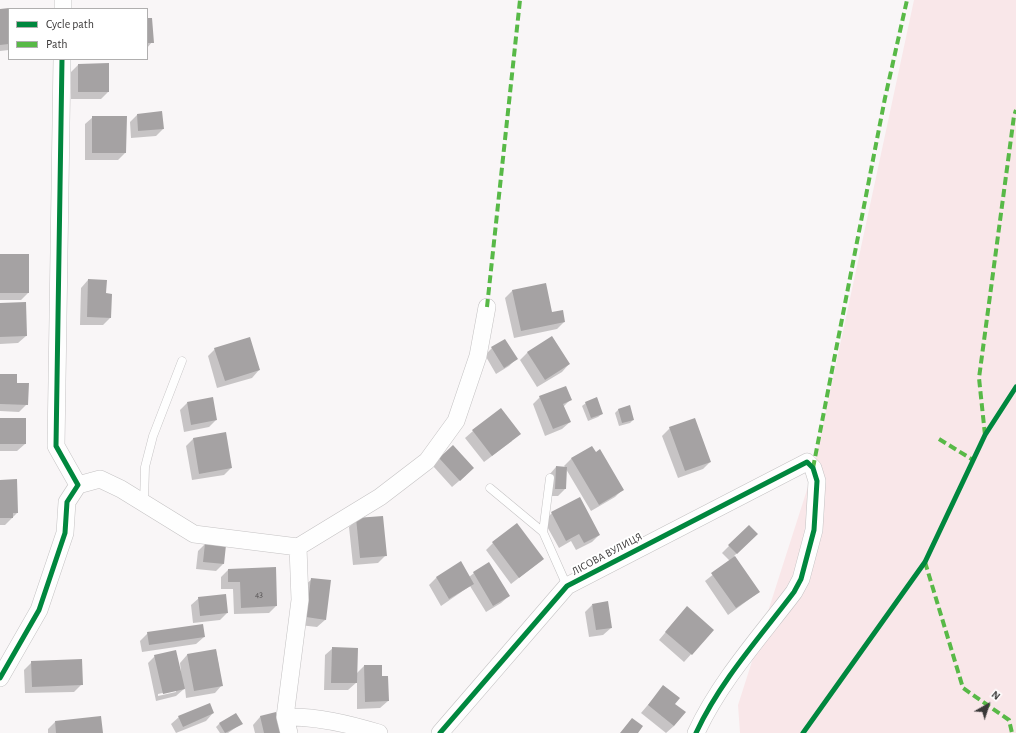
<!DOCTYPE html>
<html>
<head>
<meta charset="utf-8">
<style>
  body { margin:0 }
  #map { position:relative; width:1016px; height:733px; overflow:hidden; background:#f9f6f7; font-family:"Alegreya Sans",sans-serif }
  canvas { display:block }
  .legend { position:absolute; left:8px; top:8px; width:140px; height:52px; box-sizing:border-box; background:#fff; border:1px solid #b0afaf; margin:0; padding:5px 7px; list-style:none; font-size:12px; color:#3a3838 }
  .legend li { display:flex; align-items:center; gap:8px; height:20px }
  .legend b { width:20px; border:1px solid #b0afaf }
  .north { position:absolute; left:968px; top:685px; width:40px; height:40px; -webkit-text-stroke:3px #fff; paint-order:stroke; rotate:39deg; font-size:11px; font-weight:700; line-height:16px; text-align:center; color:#3a3838 }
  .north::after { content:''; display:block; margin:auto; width:14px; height:18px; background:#3a3838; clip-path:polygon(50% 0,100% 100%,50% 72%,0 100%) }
</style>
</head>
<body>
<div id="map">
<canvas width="1016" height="733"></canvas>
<ul class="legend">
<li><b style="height:5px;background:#00873e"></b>Cycle path</li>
<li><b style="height:5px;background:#58b947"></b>Path</li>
</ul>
<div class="north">N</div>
</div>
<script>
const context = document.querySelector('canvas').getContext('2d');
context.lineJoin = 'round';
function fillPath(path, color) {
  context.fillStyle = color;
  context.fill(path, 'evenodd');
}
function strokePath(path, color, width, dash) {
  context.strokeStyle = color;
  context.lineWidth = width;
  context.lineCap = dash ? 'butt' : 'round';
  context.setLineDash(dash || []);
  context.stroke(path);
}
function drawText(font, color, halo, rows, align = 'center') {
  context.font = font + ' "Alegreya Sans",sans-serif';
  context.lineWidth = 4;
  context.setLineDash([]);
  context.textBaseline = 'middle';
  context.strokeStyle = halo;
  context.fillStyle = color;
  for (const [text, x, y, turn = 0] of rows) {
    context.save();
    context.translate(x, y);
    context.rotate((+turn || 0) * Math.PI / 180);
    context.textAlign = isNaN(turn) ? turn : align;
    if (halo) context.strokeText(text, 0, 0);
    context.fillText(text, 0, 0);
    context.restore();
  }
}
fillPath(new Path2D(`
  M914,0H1016V733H740L738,705L813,471Z`), '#f9e7e9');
fillPath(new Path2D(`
  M9,9V50L0,51V10Z
  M147,19L152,42L147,48Z
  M78,65L108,92L101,99H71V72Z
  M137,115L163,129L156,136L131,138L130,122Z
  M93,117L125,153L118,160H85V124Z
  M0,255L28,293L21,300H0Z
  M88,280L105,294L110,318L103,325H80L81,288Z
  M513,290L552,313L564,322L557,329L514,338L505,298Z
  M0,304L26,336L18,343L0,344Z
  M552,337L569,364L562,372L537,387L520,360L527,353Z
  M492,348L516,359L509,366L496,374L485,355Z
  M215,349L259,370L252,378L217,388L208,356Z
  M0,375L16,384L27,404L19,412L0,411Z
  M540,397L570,400L563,407L570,422L562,429L545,436L533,404Z
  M187,403L216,420L209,427L184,432L180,410Z
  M586,403L602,414L598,417L588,421L582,406Z
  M619,409L633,420L630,423L619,426L615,413Z
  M0,419L25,444L17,451H0Z
  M670,428L710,462L703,469L678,478L662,436Z
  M473,431L512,441L484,462L465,438Z
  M225,434L231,468L224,475L192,480L186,446L193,439Z
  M440,458L466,475L452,487L433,466Z
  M572,458L622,490L615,497L591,511L566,469L565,489L558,496H548L549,475L556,467L566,468L564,466Z
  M0,481L17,513L5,525H0Z
  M552,513L599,535L592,542L576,550L571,541L559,548L544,521Z
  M357,519L386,555L378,563L353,565L349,527Z
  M749,526L757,534L734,556L759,592L728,615L705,581L730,561L722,553Z
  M493,543L543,559L511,584L486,550Z
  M205,544L225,546L223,564L216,571L196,569L198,551Z
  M460,563L469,577L474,573L509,596L501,603L486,612L470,586L441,606L429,585L436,578Z
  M228,570L276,606L269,613L234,614L233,589H221V577Z
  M312,579L325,620L317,627L299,625L304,586Z
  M199,598L227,613L220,620L193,623L191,605Z
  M592,605L611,628L603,635L589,637L585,612Z
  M680,615L713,630L684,662L659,640Z
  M148,633L204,637L196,644L142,652L140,641Z
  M333,648L356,674L364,666L381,677L388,701L380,708L357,709V682L348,690H324L325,655Z
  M216,650L222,685L215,693L186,698L185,688L176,696L156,701L148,663L155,656L180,672H181L180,663L187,655ZM176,690V692L158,696V694Z
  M32,662L82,684L74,692L25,693L24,670Z
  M664,686L674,704V726L666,733L641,713Z
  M213,713L206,721L176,733L171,724L179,717Z
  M275,714L280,733H255L253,725L260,717Z
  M55,722L102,733H48V729Z
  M219,724H241L228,733H220L216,727Z`), '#0003');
fillPath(new Path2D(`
  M9,8V44L0,45V9Z
  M147,18H152L154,43H147Z
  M109,63V92H78V64Z
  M162,111L164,129L138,131L137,114Z
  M92,116H127L126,153H92Z
  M0,254H29V293H0Z
  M88,279L107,280L106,293L112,294L111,318L87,317Z
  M546,283L552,312L563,310L565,322L521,331L512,290Z
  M26,302L27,336L0,337V303Z
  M552,336L570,364L545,380L527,352Z
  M250,337L260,370L225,381L214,348Z
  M505,339L518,359L504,368L491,347Z
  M0,374H17V383H29L28,405L0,404Z
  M566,386L572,400L563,404L571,422L553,429L539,396Z
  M213,397L217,420L191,425L187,402Z
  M597,397L603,414L591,418L585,402Z
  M630,405L634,420L622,423L618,409Z
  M501,408L521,434L492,456L472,430Z
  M0,418H26V444H0Z
  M695,418L711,462L685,471L669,427Z
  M226,432L232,468L199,474L193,438Z
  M453,445L474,468L460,481L439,458Z
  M592,446L596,452L600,449L624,490L599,505L571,458Z
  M556,466L567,467L566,489H555Z
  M17,479L18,513H13V518H0V480Z
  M580,497L600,535L584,543L579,534L566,541L551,512Z
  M383,516L387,556L360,558L356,518Z
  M517,523L544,559L519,578L492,542Z
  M749,525L758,534L737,554L728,545Z
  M205,543L226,545L224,564L203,562Z
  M735,556L760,592L736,608L711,573Z
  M461,561L474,584L449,599L436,577Z
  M489,562L510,596L493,606L473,572Z
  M276,567L277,606L241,608L240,582H228V569Z
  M311,578L331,580L326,620L306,617Z
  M226,594L228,613L200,616L198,597Z
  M608,601L612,628L596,630L592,604Z
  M687,606L714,630L692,655L665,632Z
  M203,624L205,637L149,645L147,632Z
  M332,647L358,648L357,683H331Z
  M216,649L223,686L194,691L187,654Z
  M176,650L185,689L163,694L154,655Z
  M82,659L83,685L32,687L31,661Z
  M364,665H382V676H388L389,701L365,702Z
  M663,685L680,698L675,704L686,712L674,726L648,705Z
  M210,703L214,713L183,727L178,716Z
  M276,712L281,733H264L260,716Z
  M236,713L243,724L225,733L219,723Z
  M101,716L103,733H56L55,721Z
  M632,718L643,726L638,733H620Z`), '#a5a2a3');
const service = new Path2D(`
  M490,488L543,532L567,586
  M144,503L145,467L153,436L182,361
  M543,532L550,478`);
const minor = new Path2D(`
  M63,9V0
  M78,485L100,479L121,489L194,534L298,547L380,497L427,461L456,421L478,356L487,307
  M0,678L39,610L65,533L67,502L78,485L56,446L62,59
  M285,717C317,716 349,724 379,733
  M289,733L285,717L300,600L298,547
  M440,733L567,586L807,462L813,468L817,481L814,530L801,579L794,592C760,637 720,681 696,733`);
strokePath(service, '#c4c2c3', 9);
strokePath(minor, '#c4c2c3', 18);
strokePath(service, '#fefefe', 8);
strokePath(minor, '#fefefe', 17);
strokePath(new Path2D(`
  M487,307L520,0
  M985,435L979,378L1014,116L1016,110
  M939,439L973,460
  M813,468L885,98L907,0
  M925,562L963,688L1009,720L1012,733`), '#58b947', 4, [8, 4]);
strokePath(new Path2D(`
  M0,678L39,610L65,533L67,502L78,485L56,446L62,59
  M440,733L567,586L807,462L813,468L817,481L814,530L801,579L794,592C760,637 720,681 696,733
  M803,733L925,562L985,435L1016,387`), '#00873e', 5);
drawText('9px', '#555253', null, [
  ["43",259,594]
]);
drawText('11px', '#3a3838', '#fff', [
  ["ЛІСОВА ВУЛИЦЯ",607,554,-28]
]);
</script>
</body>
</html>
